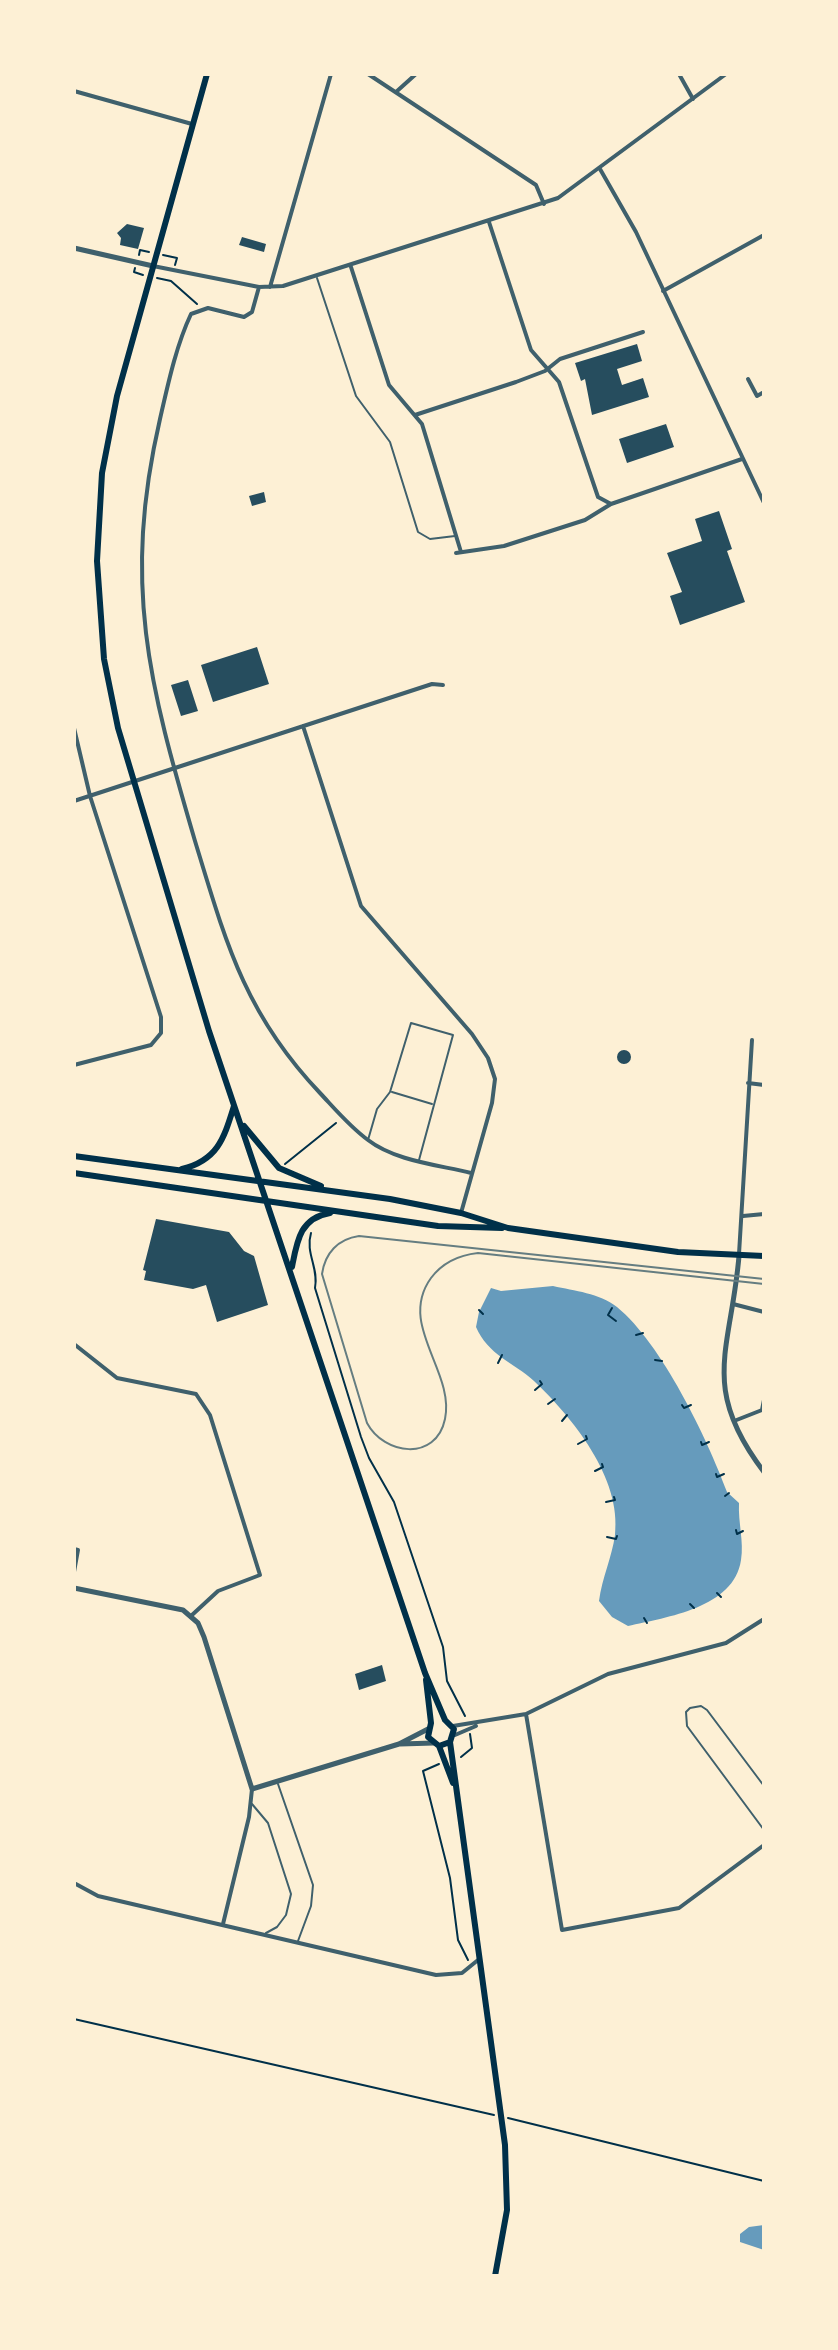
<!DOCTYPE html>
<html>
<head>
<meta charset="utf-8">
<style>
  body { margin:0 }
  #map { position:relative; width:838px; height:2350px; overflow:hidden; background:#fdf0d5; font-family:Figtree,sans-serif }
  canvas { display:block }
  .frame { position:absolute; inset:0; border:76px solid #fdf0d5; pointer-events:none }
</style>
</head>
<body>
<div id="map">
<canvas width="838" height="2350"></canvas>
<div class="frame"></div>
</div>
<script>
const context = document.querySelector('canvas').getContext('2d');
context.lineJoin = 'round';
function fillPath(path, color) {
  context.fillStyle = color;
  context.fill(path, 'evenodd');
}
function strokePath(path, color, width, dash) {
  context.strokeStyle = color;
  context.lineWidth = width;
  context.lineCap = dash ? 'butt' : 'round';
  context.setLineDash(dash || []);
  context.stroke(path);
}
fillPath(new Path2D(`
  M553,1286C575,1291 599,1293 617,1307C662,1344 707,1438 727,1492L739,1503C738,1523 744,1541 741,1560C734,1608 667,1617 628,1626L612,1617L599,1601C602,1578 612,1557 615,1535C622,1478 572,1417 534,1381C513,1362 488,1355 476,1327L479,1312L491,1288L501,1291Z
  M764,2225V2250L740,2242V2234L749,2227Z`), '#669bbc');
fillPath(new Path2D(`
  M127,224L144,228L138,249L120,245L121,238L117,233Z
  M242,237L266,244L264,252L239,245Z
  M637,344L642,361L617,369L622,385L643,378L649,397L592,415L585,379L581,381L575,363Z
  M666,424L674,447L627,463L619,439Z
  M264,492L266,502L252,506L249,496Z
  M719,511L732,549L727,551L745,602L680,625L670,596L682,592L667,553L702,541L695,519Z
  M257,647L269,684L213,702L201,665Z
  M188,680L198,711L181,716L171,685Z
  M617 1057a7 7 0 1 1 14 0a7 7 0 1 1-14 0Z
  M156,1219L229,1232L244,1251L254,1256L268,1305L217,1322L206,1285L193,1289L144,1280L146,1271L143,1270Z
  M382,1665L386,1681L359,1690L355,1674Z`), '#264d5e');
strokePath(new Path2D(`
  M139,255L140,250L149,252
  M163,255L177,258L175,265
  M135,268L134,272L143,275
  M157,278L171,281L197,304
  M285,1164L336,1123
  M311,1233C305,1253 319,1268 315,1288L361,1437L369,1458L394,1502L443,1647L447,1681L465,1716
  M612,1308L608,1315L616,1321
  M479,1310L483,1314
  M636,1335L643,1333
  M655,1360L662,1361
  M498,1363L502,1355
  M535,1390L542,1384L540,1381
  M548,1404L555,1399
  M682,1405L684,1408L691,1405
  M562,1421L567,1415
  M701,1442L702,1445L709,1442
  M578,1444L587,1439L586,1436
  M595,1471L603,1467L602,1464
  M716,1474L717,1477L724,1474
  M725,1496L729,1493
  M606,1502L615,1500L614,1497
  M736,1530L737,1534L743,1531
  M607,1537L616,1539L617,1536
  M717,1593L721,1597
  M690,1604L694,1608
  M644,1618L647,1623
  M461,1757L472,1748L470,1734
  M439,1764L423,1771L450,1878L458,1940L468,1960
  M74,2019L494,2115
  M508,2118L764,2181`), '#003049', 2);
strokePath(new Path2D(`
  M317,278L356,396L390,442L418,532L430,539L455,536
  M392,1092L432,1104
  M368,1140L377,1109L390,1092L411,1023L453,1035L419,1160
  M278,1784L313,1885L311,1906L298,1941
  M764,1786L707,1710L701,1706L690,1708L686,1712L687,1726L764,1830
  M252,1804L268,1823L291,1894L286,1915L277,1927L266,1933`), '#3f606c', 2);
strokePath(new Path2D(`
  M368,74L536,185L544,204
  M679,74L693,99
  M74,91L192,124
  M396,92L416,74
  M600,169L636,232L764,503
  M489,222L531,350L559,382L598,497L611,504
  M153,266L259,287L283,286L558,198L726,74
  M351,267L389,385L422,424L461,552
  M259,287L252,312L244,317L208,308L191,314C176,346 168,384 160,419C122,584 149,684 195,841C226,943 245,1014 320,1093C335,1109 350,1127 368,1140C395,1161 439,1165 471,1173
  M270,287L331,74
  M663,291L764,235
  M748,379L757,396L764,392
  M415,415L516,382L545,371L560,359L643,332
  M456,553L504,546L585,520L611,504L742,459
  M303,726L361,906L472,1034L488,1058L495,1079L492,1103L461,1213
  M74,728L90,796L161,1017V1033L151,1045L74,1065
  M74,801L432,684L443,685
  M748,1083L764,1085
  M743,1216L764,1214
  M739,1254L752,1040
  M733,1304L764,1312
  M74,1344L117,1378L196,1394L210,1415L260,1575L218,1591L192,1615
  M734,1421L762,1410L764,1400
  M74,1549L78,1550L74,1572
  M526,1714L562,1930L679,1908L764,1845
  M453,1726L526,1714L608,1674L726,1643L764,1619
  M455,1735L476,1726
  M74,1883L98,1896L436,1975L462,1973L478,1960
  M223,1924L249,1817L252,1789`), '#3f606c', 4);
strokePath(new Path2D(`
  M74,248L153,266
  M739,1256C731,1350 699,1387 764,1472
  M74,1588L183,1610L198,1623L204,1637L252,1789L399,1744L428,1729
  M400,1744L434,1743`), '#3f606c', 5);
strokePath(new Path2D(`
  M207,74L117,396L102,473L97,561L104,659L118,728L209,1031L425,1673L445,1720L454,1729L450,1742L505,2145L507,2210L495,2276
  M244,1126L279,1168L321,1186
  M74,1156L390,1199L461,1213L508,1228L678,1252L764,1256
  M182,1169C218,1160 224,1138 234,1106
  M74,1173L438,1226L502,1228
  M292,1267C297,1241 300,1218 330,1213
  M426,1680L431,1723L428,1737L439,1746L450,1742
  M439,1746L453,1783`), '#003049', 6);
strokePath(new Path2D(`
  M764,1279L359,1236C338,1239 325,1253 322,1274L367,1423C384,1455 436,1462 445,1419C455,1371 397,1325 431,1278C443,1262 460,1255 478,1253L764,1284`), '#657d81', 2);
</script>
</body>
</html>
